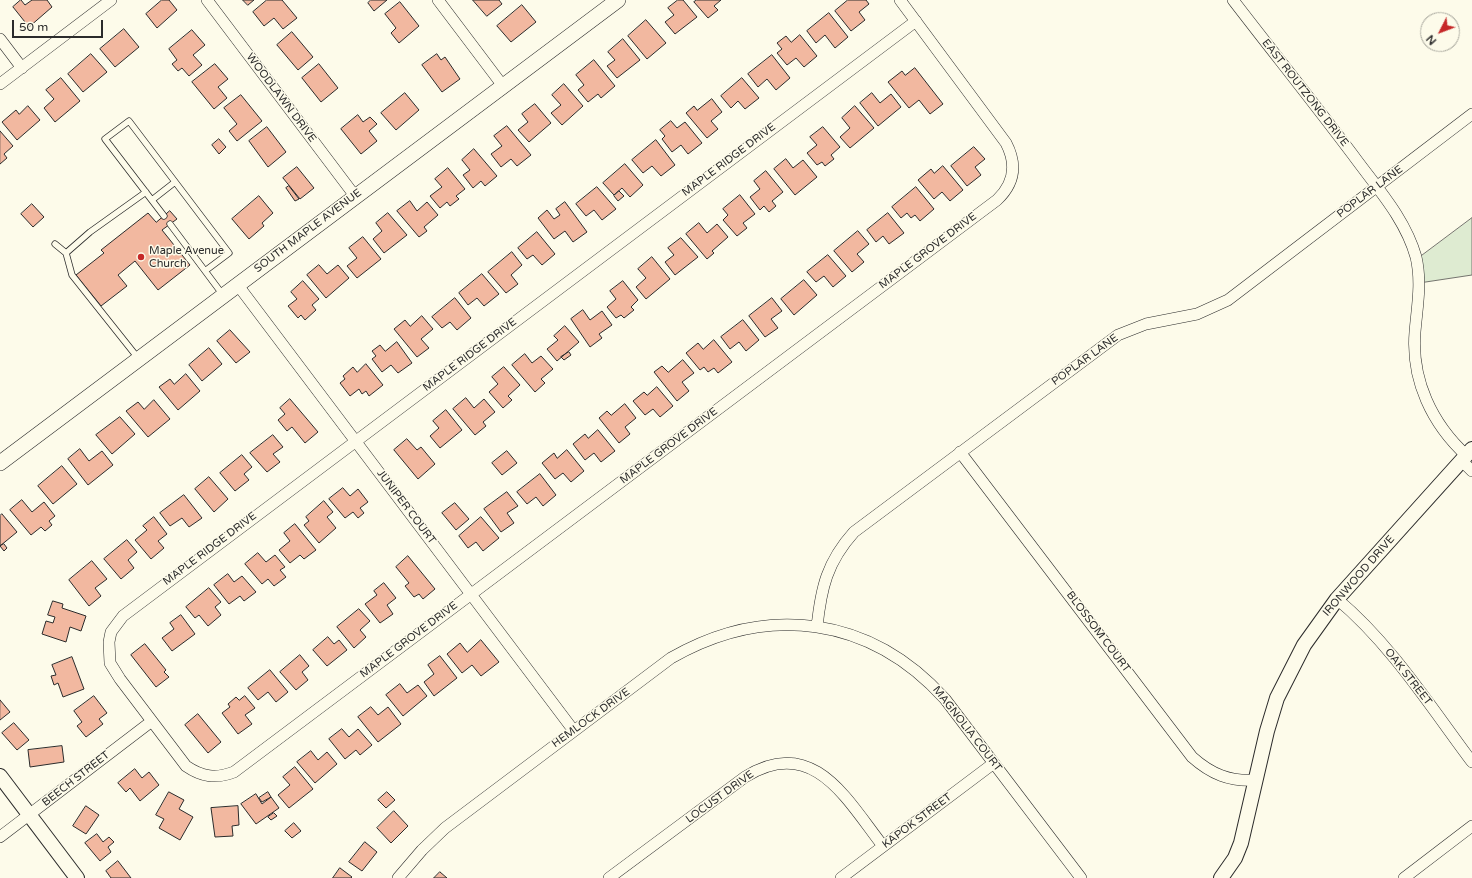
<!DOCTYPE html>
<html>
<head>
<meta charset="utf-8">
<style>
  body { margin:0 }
  #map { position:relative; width:1472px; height:878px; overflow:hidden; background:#fdfbea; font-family:"Varela Round",sans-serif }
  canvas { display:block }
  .north { position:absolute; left:1420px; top:12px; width:40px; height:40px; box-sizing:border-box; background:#fdfbea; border:1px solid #a9a89e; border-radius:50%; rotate:228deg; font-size:11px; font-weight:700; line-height:16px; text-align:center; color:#2b2b2b }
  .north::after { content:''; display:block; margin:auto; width:14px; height:18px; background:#c62828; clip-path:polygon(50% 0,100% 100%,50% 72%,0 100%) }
  .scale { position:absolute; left:12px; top:20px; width:91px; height:18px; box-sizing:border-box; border:2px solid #2b2b2b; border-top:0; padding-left:5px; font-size:12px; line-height:14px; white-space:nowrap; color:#2b2b2b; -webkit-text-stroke:3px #fdfbea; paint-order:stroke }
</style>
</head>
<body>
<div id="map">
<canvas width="1472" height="878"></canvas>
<div class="north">N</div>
<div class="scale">50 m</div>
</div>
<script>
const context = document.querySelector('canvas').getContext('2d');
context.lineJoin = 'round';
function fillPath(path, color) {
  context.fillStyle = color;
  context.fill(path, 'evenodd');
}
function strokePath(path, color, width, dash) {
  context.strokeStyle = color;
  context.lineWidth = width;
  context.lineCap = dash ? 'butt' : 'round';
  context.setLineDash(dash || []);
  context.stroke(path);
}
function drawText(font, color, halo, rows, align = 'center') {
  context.font = font + ' "Varela Round",sans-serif';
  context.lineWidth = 3;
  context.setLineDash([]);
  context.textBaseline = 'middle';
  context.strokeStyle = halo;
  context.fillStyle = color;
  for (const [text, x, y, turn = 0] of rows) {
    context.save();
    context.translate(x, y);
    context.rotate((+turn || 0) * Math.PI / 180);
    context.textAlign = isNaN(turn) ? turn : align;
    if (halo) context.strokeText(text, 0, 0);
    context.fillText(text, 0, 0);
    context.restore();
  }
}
const green = new Path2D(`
  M1472,218V275L1419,283L1416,260Z`);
fillPath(green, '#deebd1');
strokePath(green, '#74746e', 1);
const building = new Path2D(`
  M21,0L25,5L32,0H47L52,7L29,27L13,7Z
  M162,0H169L177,10L157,28L146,14Z
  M243,0H254L248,5Z
  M267,0H282L297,18L283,29L274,18L264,26L253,12Z
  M371,0H387L374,11L368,3Z
  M473,0H499L502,4L487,16Z
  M678,0H683L697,17L675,34L665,22L674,15L668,8Z
  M697,0H721L714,6L718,10L708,18L694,2Z
  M848,0H866L869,4L859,12L865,20L851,31L835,11Z
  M400,2L419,26L399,43L391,33L396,28L385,14Z
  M522,5L536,22L511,42L497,26Z
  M829,13L848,37L835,48L825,35L816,43L807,31Z
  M646,20L666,43L647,59L628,36Z
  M124,29L139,47L115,67L100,49Z
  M192,30L205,45L193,55L202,65L189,76L182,68L178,71L172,64L177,60L169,49Z
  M292,32L313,57L298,70L277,45Z
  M800,35L817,56L804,67L796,58L787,65L777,53L782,49L777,43L786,36L791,42Z
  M623,39L640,60L617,78L607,66L615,60L608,52Z
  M91,54L107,72L83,92L68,74Z
  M437,54L441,60L445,57L460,79L442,92L422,65Z
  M772,55L790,78L776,90L767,79L758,87L748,74Z
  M594,60L615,86L601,98L598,94L588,102L578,90L584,85L576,75Z
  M215,64L228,79L218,87L227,98L214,109L192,82Z
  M319,64L338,88L321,102L302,78Z
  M915,68L943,104L930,114L919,100L909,108L888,82L902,71L905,75Z
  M61,78L80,101L55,122L44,108L54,99L46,90Z
  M742,78L759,98L745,109L738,101L731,108L721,96Z
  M564,84L583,106L562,125L551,113L561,105L552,95Z
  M405,93L419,110L396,130L381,113Z
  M872,93L880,103L891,94L901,107L878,126L860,103Z
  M241,95L262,121L237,141L229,131L237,124L224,108Z
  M712,99L722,112L711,121L718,129L707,138L686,113L694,106L697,110Z
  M535,104L551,123L529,142L518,130L528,122L522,114Z
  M28,106L40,120L17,140L2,122L16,110L19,114Z
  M855,106L874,128L850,148L840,137L850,128L842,118Z
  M358,115L363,122L370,117L377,124L369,131L377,141L361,154L341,129Z
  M671,121L677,128L685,122L702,143L688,154L681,145L672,152L662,139L665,136L660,130Z
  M507,126L531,155L517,166L511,159L501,167L491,154L502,146L494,136Z
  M267,127L286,152L268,167L249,141Z
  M823,127L840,147L831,155L834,159L825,166L822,162L817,165L807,153L817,145L810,137Z
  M0,131L13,146L4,154L7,158L0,164Z
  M219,139L226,147L219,154L212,145Z
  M656,140L675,165L661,176L652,166L643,173L632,160Z
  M974,147L985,159L975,167L981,175L967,186L951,166Z
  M474,149L497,176L485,186L481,181L473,188L463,175L470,170L462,160Z
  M786,159L793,168L803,160L817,177L795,195L774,169Z
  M625,164L643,185L630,197L622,188L614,195L603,183Z
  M943,166L963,190L950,201L942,192L934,199L918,180L931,169L934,173Z
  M297,167L314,188L300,199L283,178Z
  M448,168L465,189L456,196L459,199L450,206L447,202L440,208L430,196L442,187L435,179Z
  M766,171L783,192L772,201L776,206L769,212L764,206L760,210L750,197L760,189L754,181Z
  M289,186L299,199L295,201L286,188Z
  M597,187L616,209L602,220L594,210L586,216L576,204Z
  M916,187L934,209L920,221L915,215L911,218L907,213L901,218L892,207Z
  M619,191L624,196L618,201L614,196Z
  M740,195L755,214L743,223L747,228L737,236L723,220L728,215L723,209Z
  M259,196L273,213L262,223L264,226L249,239L232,219Z
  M410,201L417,211L427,202L438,215L424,227L427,231L419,237L397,211Z
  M565,202L587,232L573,242L565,231L554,239L538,218L547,210L554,219L560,215L556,209Z
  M32,204L44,217L33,227L21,214Z
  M170,211L177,219L162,230L190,265L158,290L135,261L118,275L127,286L101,306L76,275L104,253L101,250L148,213L156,222Z
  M388,213L407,235L384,253L373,239L382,231L376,223Z
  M888,213L904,233L889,244L883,236L876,242L867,230Z
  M699,223L707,233L717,224L728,237L712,251L714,253L707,259L686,234Z
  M858,231L869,244L857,254L864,262L852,272L834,251Z
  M537,232L555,254L542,265L533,255L527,259L518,248Z
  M363,237L381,259L357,278L347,266L357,258L349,248Z
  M681,238L698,257L675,275L665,262L674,255L668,248Z
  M512,252L522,265L511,275L518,284L506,293L488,272Z
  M828,255L846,276L833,287L824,276L816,282L807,272Z
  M652,257L670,279L646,299L636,287L646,278L638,269Z
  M319,265L327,274L338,265L349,278L326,298L307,275Z
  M482,274L499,294L484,306L477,298L468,305L459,293Z
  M804,280L817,295L794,315L781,299Z
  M303,281L319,299L312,305L316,310L305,320L301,315L298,318L288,306L297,299L291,292Z
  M623,281L638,300L631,307L634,310L624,318L621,315L616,318L607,307L616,299L610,291Z
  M455,298L471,318L457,330L450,322L442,328L432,317Z
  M772,298L782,311L771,319L778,328L765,337L749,316Z
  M583,310L590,320L602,311L612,325L599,334L602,338L590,347L571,319Z
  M422,316L433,329L421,339L429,348L417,357L394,329L405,320L410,326Z
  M743,320L759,340L746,351L739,342L730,349L721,337Z
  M565,326L579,342L557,361L547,349L558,340L554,336Z
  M230,330L250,352L236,363L217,341Z
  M714,340L732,362L718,373L714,368L708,372L704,367L700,370L686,353L698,343L703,349Z
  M397,342L412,363L398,373L391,365L382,372L372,359L376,356L372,351L380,345L385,351Z
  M209,348L222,364L202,381L189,365Z
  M569,352L571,355L564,360L561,357Z
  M525,354L532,363L541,356L553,369L541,379L545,383L535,392L512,365Z
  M683,360L694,373L682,382L689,391L677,401L654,372L662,366L668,372Z
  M366,364L383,385L369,396L366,391L362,394L359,389L350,396L340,383L345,379L343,376L353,367L357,372Z
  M504,367L520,385L508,396L512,400L503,408L489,392L498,384L492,377Z
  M186,374L200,391L178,410L159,387L170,379L174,384Z
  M657,387L673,406L660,417L653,409L645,415L633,401L644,392L647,395Z
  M466,398L474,408L484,399L495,412L483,422L486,426L475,435L453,409Z
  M290,399L318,432L305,443L292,427L287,431L278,420L285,414L280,408Z
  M154,400L170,419L148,437L126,411L138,402L144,409Z
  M625,404L636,418L625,427L630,434L619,443L599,418L607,411L611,415Z
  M446,410L462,430L440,448L430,436L439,428L433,421Z
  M120,417L135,434L112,454L96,435Z
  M598,430L615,451L601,462L594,453L585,460L573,444L585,434L588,438Z
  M273,435L283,447L273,454L280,462L267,472L250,453Z
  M407,439L417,450L421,447L435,464L418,479L394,450Z
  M80,449L89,461L102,451L113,465L88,485L68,459Z
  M567,450L584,471L571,482L563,473L555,479L542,463L554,453L557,458Z
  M507,451L517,463L502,475L492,463Z
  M242,455L252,467L244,474L249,480L235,491L220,473Z
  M62,466L77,484L53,504L38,486Z
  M540,474L556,495L543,506L536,497L527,504L517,492Z
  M209,477L228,499L214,512L195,489Z
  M343,488L350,496L358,489L368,502L360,508L364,513L358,518L353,512L345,518L329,499Z
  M507,492L518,506L507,513L514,523L501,532L484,509Z
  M184,495L202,518L189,527L182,518L170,526L160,513Z
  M22,500L32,512L44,502L55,516L49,521L52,525L45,531L41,527L31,535L10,510Z
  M324,501L333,512L327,517L336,528L319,543L304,525L309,521L306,517Z
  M455,503L469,519L456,530L442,513Z
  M2,514L17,532L0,546V516Z
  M154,517L167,534L158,541L164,548L151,559L135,540L147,530L143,526Z
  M481,517L499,538L483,551L476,542L468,548L459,536Z
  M295,524L316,550L304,559L300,555L290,563L279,550L290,541L284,533Z
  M127,540L137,552L128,560L134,568L121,579L104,559Z
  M4,544L7,548L4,551L0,546Z
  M258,553L266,562L275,555L285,567L280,570L286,577L274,586L268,579L262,584L245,564Z
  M408,556L435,589L423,599L419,594L414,597L405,586L409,583L396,567Z
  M92,561L107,579L95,588L101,596L89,606L69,580Z
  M228,574L234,582L242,576L256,592L244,601L240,596L229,604L214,585Z
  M384,583L396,598L387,605L393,614L380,623L365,604L377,595L374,591Z
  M209,588L221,602L215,607L221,615L208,626L199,615L195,618L186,607Z
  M53,601L63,604L62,608L86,616L81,631L70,627L66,642L42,634L46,621L53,623L55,617L48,615Z
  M359,609L370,621L360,630L366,637L354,648L337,627Z
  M181,615L195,634L172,651L162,638L174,629L170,623Z
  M328,637L334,644L339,640L347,650L327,666L313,650Z
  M481,640L499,662L481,676L472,665L462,673L447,654L460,643L467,652Z
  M145,644L166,670L164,672L169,677L156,687L131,655Z
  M300,655L309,666L302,672L308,680L296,690L280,672Z
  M440,656L457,678L434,696L424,682L434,674L428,665Z
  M72,657L84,689L63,697L58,683L54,685L51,676L56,675L52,665Z
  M270,670L288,692L276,702L268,692L258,700L248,688Z
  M400,684L407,693L418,685L427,696L403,716L386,695Z
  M94,696L107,713L99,719L103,724L86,737L77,726L82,722L74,711Z
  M245,696L255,708L245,715L252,724L238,734L222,713L230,707L228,704L236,697L239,700Z
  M0,700L10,712L0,720Z
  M371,707L378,715L388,707L401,724L378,742L358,717Z
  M198,714L221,742L208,753L185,725Z
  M14,723L29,740L17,750L2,733Z
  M342,729L349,737L358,729L372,745L360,755L356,750L345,759L329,739Z
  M62,746L64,762L30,767L28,750Z
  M311,751L318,760L327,752L337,764L315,783L297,762Z
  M295,767L313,789L289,808L278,795L290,785L283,777Z
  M135,769L142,778L149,772L159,785L140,801L130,788L126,792L118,783Z
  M169,792L184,800L179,809L193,817L180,840L159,828L164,819L156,815Z
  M268,792L271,797L262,802L259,798Z
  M387,792L395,800L386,808L378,800Z
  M256,794L262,804L271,797L279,808L256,824L241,804Z
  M86,806L99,815L86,834L73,826Z
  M238,806L239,825L232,826L233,836L215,837L211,808Z
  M394,811L408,826L391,843L377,828Z
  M274,813L277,816L271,820L268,817Z
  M294,823L301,831L292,838L285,831Z
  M97,834L103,842L109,837L114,842L108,847L111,852L100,861L85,843Z
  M365,842L377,852L362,871L349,862Z
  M118,861L131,878H111L106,871Z
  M340,868L352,877L351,878H333Z
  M440,872L447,878H434Z`);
fillPath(building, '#f2b8a0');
strokePath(building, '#2b2b2b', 1);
const service = new Path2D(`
  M152,200L175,182
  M164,216L105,139L129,121L229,253L205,271
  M170,224L223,295
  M55,244L66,253L72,275L138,358
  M66,253L90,232L146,192`);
const minor = new Path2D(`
  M207,0L355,196
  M438,0L503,86
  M900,0L1006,143C1017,164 1015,183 997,200L234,772C216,779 202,777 186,766L120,679L110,663L109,642L111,632L123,616L916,21
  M1233,0C1273,52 1314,103 1353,155C1377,188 1405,218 1416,257C1422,283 1417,307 1415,332C1411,380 1432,424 1467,456
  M0,39L22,68
  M0,84L111,0
  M237,284L574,731
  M960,452L1192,757C1211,774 1230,782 1256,780
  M1462,461L1472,471
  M1337,599C1390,643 1430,706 1472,762
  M817,627C821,588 827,562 854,532L1118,335L1146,324L1197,314L1228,300L1472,114
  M0,837L152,721
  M398,878L422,850L445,828L671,658C767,603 870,616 945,699L1081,878
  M609,878L745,777C813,734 847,800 883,846
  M841,878L994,763
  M1404,878L1472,826`);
const tertiary = new Path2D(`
  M0,776L77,878
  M1221,878L1235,858L1241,843L1267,731L1277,698L1304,645L1337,599L1472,449`);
const secondary = new Path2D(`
  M0,463L618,0`);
strokePath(service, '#2b2b2b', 7);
strokePath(minor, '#2b2b2b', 12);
strokePath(tertiary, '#2b2b2b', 16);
strokePath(secondary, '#2b2b2b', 16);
strokePath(service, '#fdfbea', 5.5);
strokePath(minor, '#fdfbea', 11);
strokePath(tertiary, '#fdfbea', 14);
strokePath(secondary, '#fdfbea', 15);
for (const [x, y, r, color] of [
  [141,257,4,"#c62828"]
]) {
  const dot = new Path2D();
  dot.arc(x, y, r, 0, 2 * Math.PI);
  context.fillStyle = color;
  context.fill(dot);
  strokePath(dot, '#fdfbea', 1.5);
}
drawText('11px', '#2b2b2b', '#fdfbea', [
  ["EAST ROUTZONG DRIVE",1305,93,52],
  ["WOODLAWN DRIVE",281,98,53],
  ["MAPLE RIDGE DRIVE",729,160,-37],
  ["POPLAR LANE",1370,192,-37],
  ["SOUTH MAPLE AVENUE",308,231,-37],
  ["MAPLE GROVE DRIVE",928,251,-37],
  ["MAPLE RIDGE DRIVE",470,355,-37],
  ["POPLAR LANE",1085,360,-36],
  ["MAPLE GROVE DRIVE",669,446,-37],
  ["JUNIPER COURT",406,507,53],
  ["MAPLE RIDGE DRIVE",210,549,-37],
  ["IRONWOOD DRIVE",1359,576,-49],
  ["BLOSSOM COURT",1098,632,53],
  ["MAPLE GROVE DRIVE",409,640,-37],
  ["OAK STREET",1408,677,52],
  ["HEMLOCK DRIVE",591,718,-36],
  ["MAGNOLIA COURT",967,729,52],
  ["BEECH STREET",76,779,-38],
  ["LOCUST DRIVE",720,797,-36],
  ["KAPOK STREET",917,821,-37]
]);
drawText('11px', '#2b2b2b', '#fdfbea', [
  ["Maple Avenue",149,251],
  ["Church",149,264]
], 'left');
</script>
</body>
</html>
